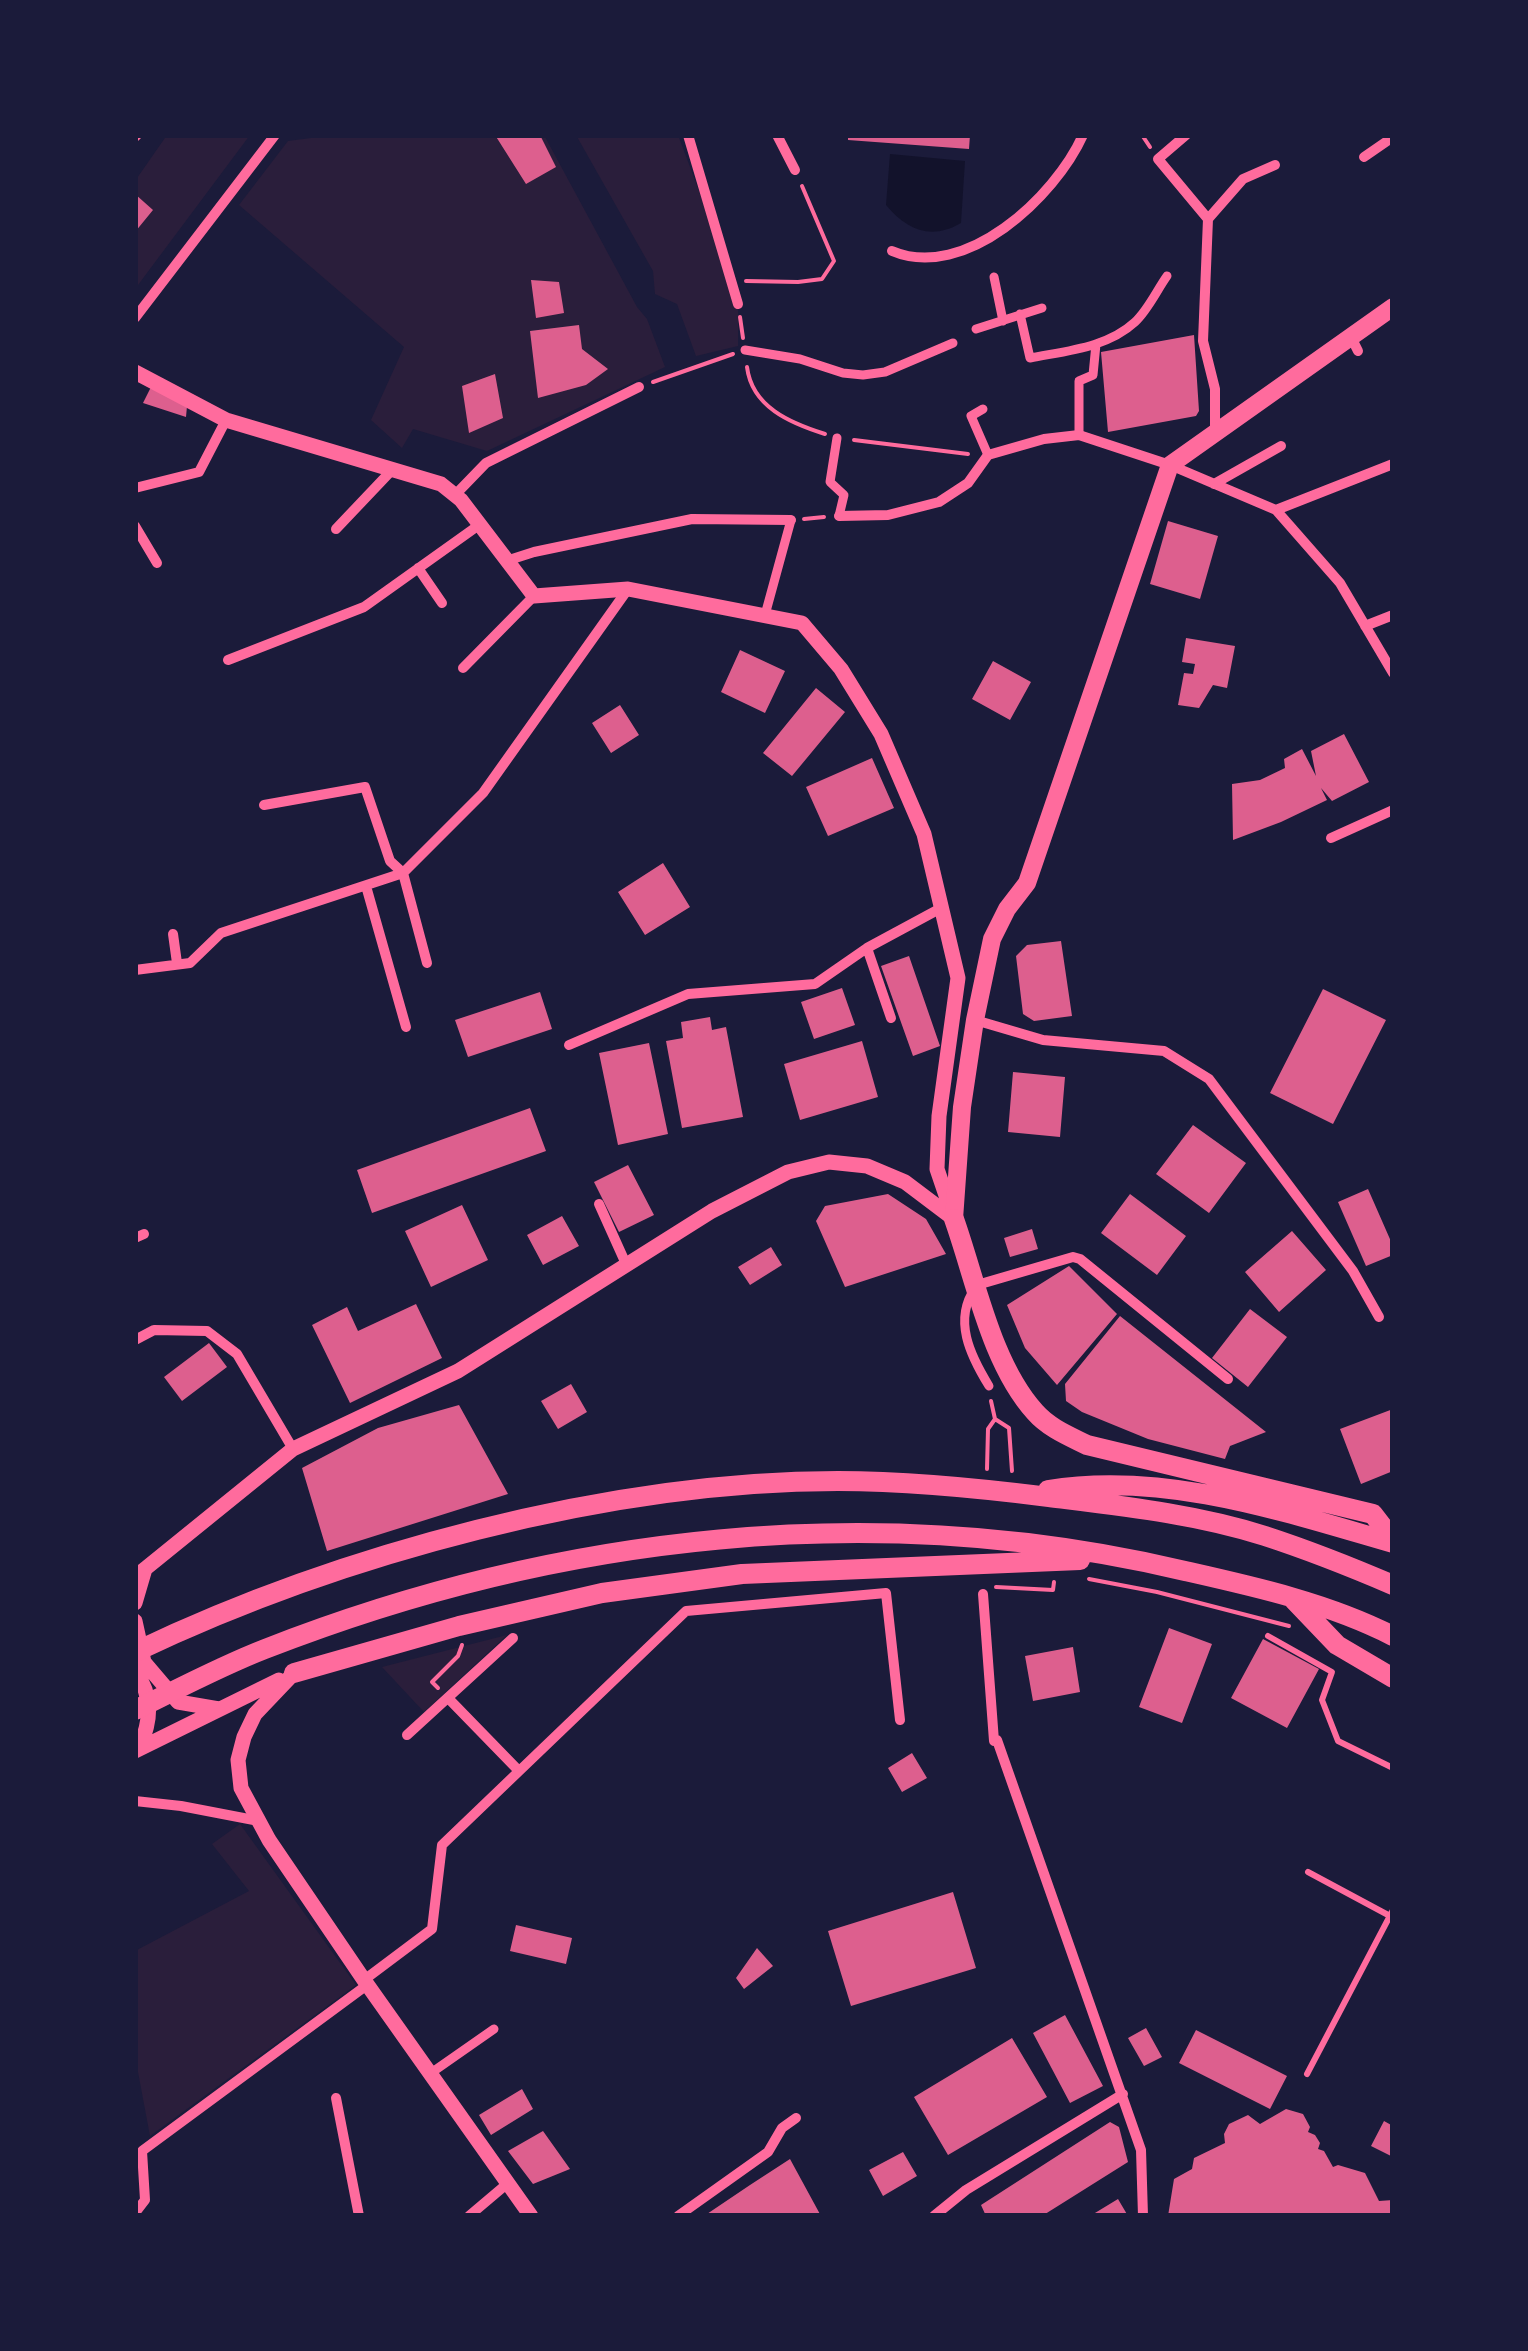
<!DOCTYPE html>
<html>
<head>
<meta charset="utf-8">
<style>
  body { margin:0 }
  #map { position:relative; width:1528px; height:2351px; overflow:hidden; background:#1b1b3a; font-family:Commissioner,sans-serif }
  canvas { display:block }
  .frame { position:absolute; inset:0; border:138px solid #1b1b3a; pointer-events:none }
</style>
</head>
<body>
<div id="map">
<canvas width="1528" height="2351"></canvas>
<div class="frame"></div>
</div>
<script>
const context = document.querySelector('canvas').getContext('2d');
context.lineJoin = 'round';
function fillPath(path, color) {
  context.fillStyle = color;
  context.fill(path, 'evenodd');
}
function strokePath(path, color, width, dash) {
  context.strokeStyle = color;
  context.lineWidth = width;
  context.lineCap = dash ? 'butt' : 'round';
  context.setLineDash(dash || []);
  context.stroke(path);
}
fillPath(new Path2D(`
  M167,135H250L135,289V181Z
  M334,135H544L637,307L647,319L665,367L487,451L413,429L402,448L371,420L404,347L239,205L288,141Z
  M576,135H678L738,295V346L696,356L677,304L655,294L653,271Z
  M507,1635L424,1712L382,1667Z
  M240,1824L356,1985L150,2136L135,2056V1951L249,1891L212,1844Z`), '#2a1e3b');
fillPath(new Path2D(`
  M890,154L965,161L961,223C930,241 906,229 886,205Z`), '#12122b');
fillPath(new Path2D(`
  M495,135H540L556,167L526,184Z
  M848,135H970L969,149L848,140Z
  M135,194L153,210L135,232Z
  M531,280L559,282L564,313L536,318Z
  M579,325L582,349L608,369L586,385L538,398L530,331Z
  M1194,335L1199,411L1196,416L1108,432L1101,352Z
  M495,374L503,418L469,433L462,386Z
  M151,387L187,406L186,417L143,403Z
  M1168,521L1218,536L1200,599L1150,584Z
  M1186,638L1235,646L1227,688L1213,685L1199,708L1178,705L1184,673L1193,674L1195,664L1182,662Z
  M740,650L785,671L765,713L721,692Z
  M993,661L1031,682L1010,720L972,699Z
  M816,688L845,712L792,776L763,753Z
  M620,705L639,735L611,753L592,723Z
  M1344,734L1369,782L1332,801L1321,788L1327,800L1281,822L1233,840L1232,784L1260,780L1285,768L1284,759L1302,749L1316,776L1311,751Z
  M872,758L894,808L828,836L806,787Z
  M663,863L690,907L645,935L618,892Z
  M1061,941L1072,1016L1034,1021L1023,1014L1016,956L1027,945Z
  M909,956L940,1046L913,1056L881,966Z
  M842,988L855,1025L814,1039L801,1002Z
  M1323,989L1386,1020L1333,1124L1270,1093Z
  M540,992L552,1029L468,1057L455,1020Z
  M710,1017L712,1030L726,1027L743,1117L682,1128L666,1041L683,1038L681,1022Z
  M862,1041L878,1097L800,1120L784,1064Z
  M649,1043L668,1134L618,1145L599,1053Z
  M1013,1072L1065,1077L1060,1137L1008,1132Z
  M530,1108L546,1151L372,1213L357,1170Z
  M1193,1125L1246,1163L1209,1213L1156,1174Z
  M628,1165L654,1215L619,1232L594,1182Z
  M1368,1189L1393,1246V1255L1366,1266L1338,1202Z
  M888,1194L926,1219L946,1254L845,1287L816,1221L825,1206Z
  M1130,1194L1186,1236L1157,1275L1101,1233Z
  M462,1205L488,1260L431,1287L405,1231Z
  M562,1216L579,1246L543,1265L527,1235Z
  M1032,1229L1038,1249L1010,1257L1004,1238Z
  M1292,1231L1326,1270L1279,1312L1245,1272Z
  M771,1247L782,1265L750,1285L738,1267Z
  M1069,1266L1117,1314L1057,1385L1025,1348L1007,1305Z
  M416,1304L442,1358L350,1403L312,1325L347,1307L358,1331Z
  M1250,1309L1287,1337L1248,1387L1212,1358Z
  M1120,1316L1266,1432L1230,1446L1225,1459L1148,1439L1082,1412L1066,1401L1065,1384Z
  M209,1343L227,1367L182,1401L164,1377Z
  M571,1384L587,1412L558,1429L541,1401Z
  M459,1405L508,1494L327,1551L302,1468L378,1428Z
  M1393,1409V1471L1361,1484L1340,1429Z
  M1169,1628L1212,1644L1182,1723L1139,1707Z
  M1263,1639L1319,1669L1287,1728L1231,1698Z
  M1073,1647L1080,1692L1033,1701L1025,1656Z
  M912,1753L927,1778L902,1792L888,1768Z
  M953,1892L976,1968L851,2006L828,1931Z
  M516,1925L572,1938L566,1964L510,1951Z
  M757,1948L773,1966L744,1989L736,1978Z
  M1065,2015L1103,2086L1070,2103L1033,2033Z
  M1146,2028L1162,2057L1144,2066L1128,2038Z
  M1196,2030L1287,2076L1270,2109L1179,2063Z
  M1012,2038L1047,2097L948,2155L914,2097Z
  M522,2089L533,2109L491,2135L479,2115Z
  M1286,2109L1303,2114L1310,2127L1308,2132L1315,2135L1320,2143L1318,2149L1324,2151L1333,2167L1338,2165L1365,2173L1379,2201L1393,2200V2216H1168L1174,2179L1192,2169L1194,2158L1225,2143L1224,2134L1229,2124L1248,2115L1260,2124Z
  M1384,2121L1393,2126V2157L1371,2146Z
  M1110,2122L1119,2127L1128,2162L1042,2216H986L981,2205Z
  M543,2131L570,2169L533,2184L508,2151Z
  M903,2152L917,2176L883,2196L869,2170Z
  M790,2159L821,2216H704L750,2185Z
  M1118,2199L1128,2216H1090Z`), '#dd5f8e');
strokePath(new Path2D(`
  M1142,135L1150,147
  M746,281L798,282L822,279L834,261L802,186
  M740,317L743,338
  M747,367C752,407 790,423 825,434
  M653,382L733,354
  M854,440L968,454
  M804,519L824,517
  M995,1419L1009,1428L1012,1471
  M987,1469L988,1429L995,1419L991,1401
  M1089,1579L1157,1592L1289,1626
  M996,1587L1053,1590L1054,1582
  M438,1688L432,1682L458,1656L462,1645`), '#ff6b9d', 4);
strokePath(new Path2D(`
  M1268,1636L1332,1672L1322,1700L1338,1741L1393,1768
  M1308,1872L1390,1916
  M1307,2074L1393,1910`), '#ff6b9d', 6);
strokePath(new Path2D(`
  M994,277L1003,321
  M1020,314L1030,358C1065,351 1107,348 1135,322C1148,310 1157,290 1167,276
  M976,329L1042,308
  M745,350L800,359L843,373L863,375L885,372L953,343
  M983,409L971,416L988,455
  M1079,435V381L1093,375L1096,344
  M837,438L830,482L844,495L839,516
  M765,615L791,520
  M975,1288C953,1320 970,1355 989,1386
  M431,2073L494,2029`), '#ff6b9d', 9);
strokePath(new Path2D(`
  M688,135L738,304
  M777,135L795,170
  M1186,135L1158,159L1208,219L1203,341L1215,389V432
  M135,137L137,135
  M1364,157L1393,137
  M1208,219L1243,179L1275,165
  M892,251C965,282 1055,197 1083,135
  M135,318L275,135
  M1351,337L1358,351
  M1214,484L1281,446
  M135,488L199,472L226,420
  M455,495L486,463L639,387
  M1276,510L1393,464
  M839,516L888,515L939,502L968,483L988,455L1044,439L1079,435L1170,465L1276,510L1340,583L1393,673
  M135,526L157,563
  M336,529L392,470
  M506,561L534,552L692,519L791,520
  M418,568L442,603
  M1365,626L1393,615
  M228,660L364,607L479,525
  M463,668L534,596
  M264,805L365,787L390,861L403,873L427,963
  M1331,838L1393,810
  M366,886L406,1027
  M173,934L177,963
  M867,948L891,1018
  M135,970L190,963L221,933L403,873L483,793L628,589
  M975,1020L1043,1040L1164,1051L1209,1079L1353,1271L1379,1317
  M569,1045L688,994L815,984L867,948L943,907
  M599,1204L626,1264
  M135,1238L144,1234
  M977,1285L1073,1257L1080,1259L1228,1379
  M135,1340L154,1330L207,1331L237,1354L293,1449
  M983,1594L994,1741L997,1740L1141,2150L1143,2216
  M448,1698L518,1770
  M407,1735L513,1638
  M135,1801L181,1806L259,1821
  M364,1980L432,1929L442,1845L686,1611L886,1593L900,1720
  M336,2098L359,2216
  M135,2213L145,2200L142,2151L367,1985
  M469,2216L508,2183
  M678,2216L768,2152L782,2128L796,2118
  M934,2216L966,2190L1123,2094`), '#ff6b9d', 10);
strokePath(new Path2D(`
  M135,372L226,420L441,484L461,500L534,596L628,589L802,623L841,669L881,734L924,834L958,978L939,1116L937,1169L953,1216
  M135,1577L293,1449L458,1371L712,1211L788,1172L829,1162L867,1166L905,1182L954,1219
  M135,1603L145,1569
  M135,1621L144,1662L178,1702L219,1709
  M135,1671C154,1697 151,1721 139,1749
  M294,1673L255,1714L244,1737L238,1760L241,1788L269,1840L364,1980L531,2216
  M135,1751L279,1680`), '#ff6b9d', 15);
strokePath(new Path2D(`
  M954,1219L962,1107L975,1020L992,939L1007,909L1027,883L1170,465L1393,307`), '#ff6b9d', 18);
strokePath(new Path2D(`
  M954,1219C976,1281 991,1363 1035,1412C1049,1428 1069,1436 1087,1445L1373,1514L1393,1540
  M1048,1490C1164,1471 1282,1511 1393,1543
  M1294,1600L1337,1645L1393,1678
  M135,1652C340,1554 609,1481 838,1481C909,1481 978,1488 1049,1497C1121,1506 1196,1514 1265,1536C1308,1550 1351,1567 1393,1585
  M294,1673L459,1626L602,1593L742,1574L1080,1560
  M135,1710C178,1689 221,1666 265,1649C559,1534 876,1498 1185,1571C1256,1587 1328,1603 1393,1636`), '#ff6b9d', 20);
</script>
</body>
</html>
